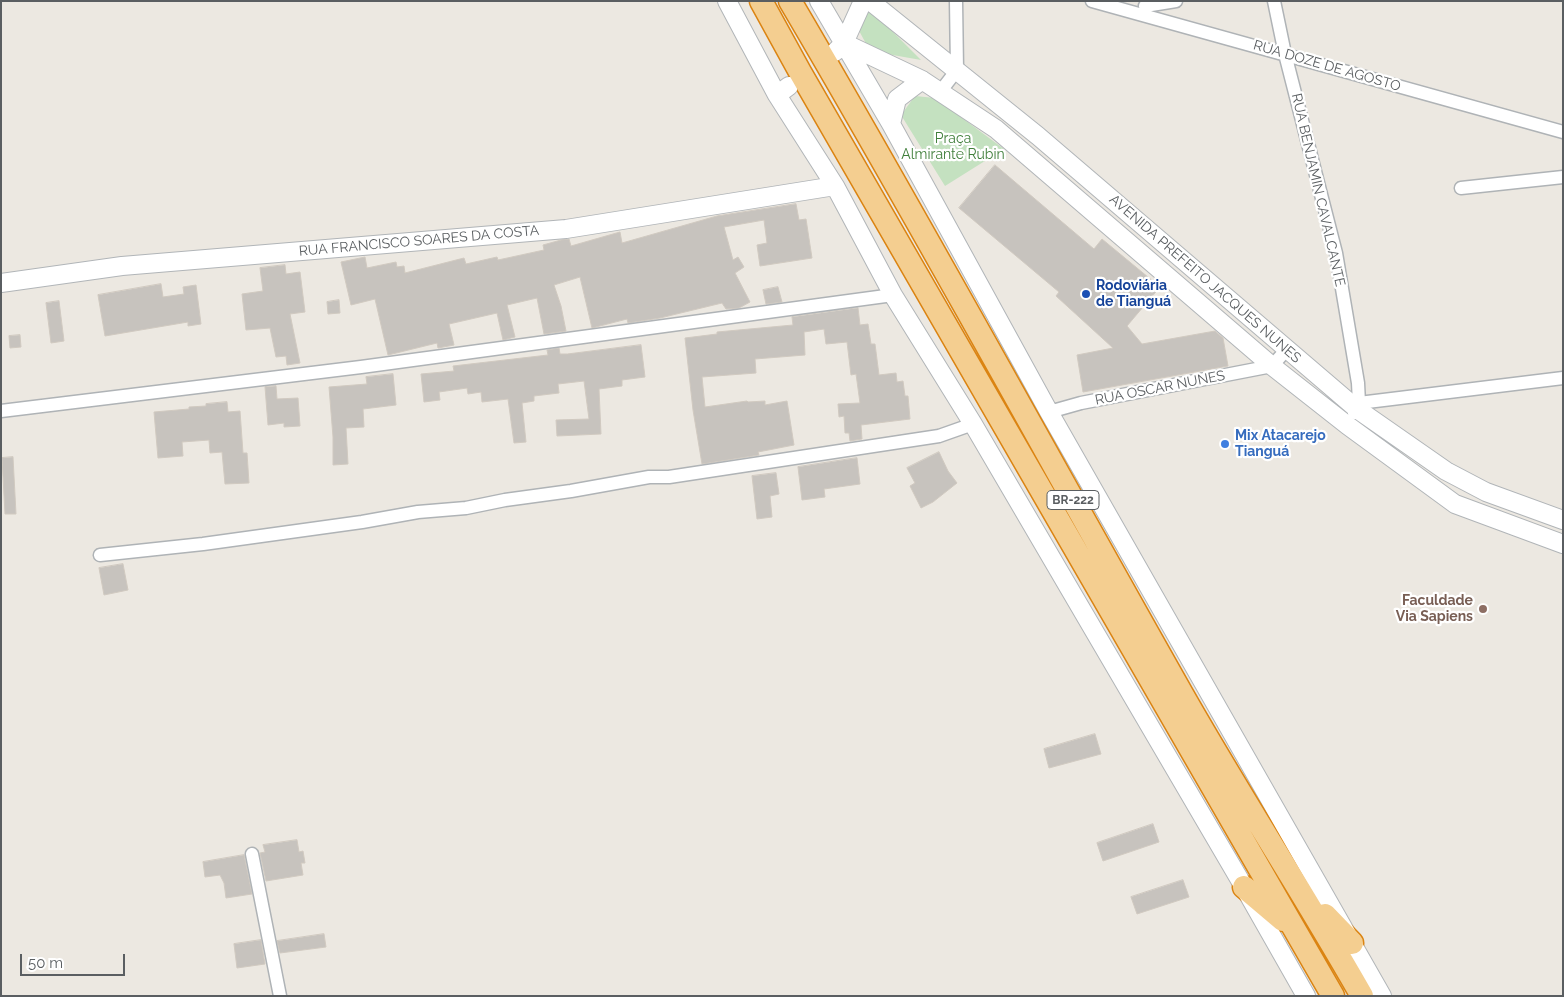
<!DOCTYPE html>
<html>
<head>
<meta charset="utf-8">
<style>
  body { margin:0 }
  #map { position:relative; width:1564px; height:997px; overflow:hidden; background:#ece8e1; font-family:Raleway,sans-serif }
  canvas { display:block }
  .frame { position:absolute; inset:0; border:2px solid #5a5e61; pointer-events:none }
  .scale { position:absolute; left:20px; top:954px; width:105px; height:22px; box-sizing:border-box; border:2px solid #5a5e61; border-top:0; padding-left:6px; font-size:15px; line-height:18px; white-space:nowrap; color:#5a5e61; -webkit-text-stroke:4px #fff; paint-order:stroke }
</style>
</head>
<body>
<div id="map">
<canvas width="1564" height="997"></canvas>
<div class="frame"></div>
<div class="scale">50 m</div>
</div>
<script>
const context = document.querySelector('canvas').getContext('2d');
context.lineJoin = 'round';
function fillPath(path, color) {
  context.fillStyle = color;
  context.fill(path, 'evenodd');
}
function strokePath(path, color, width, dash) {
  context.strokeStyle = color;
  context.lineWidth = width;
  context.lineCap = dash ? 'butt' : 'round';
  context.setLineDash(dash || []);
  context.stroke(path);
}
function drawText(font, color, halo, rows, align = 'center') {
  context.font = font + ' Raleway,sans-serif';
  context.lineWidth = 4.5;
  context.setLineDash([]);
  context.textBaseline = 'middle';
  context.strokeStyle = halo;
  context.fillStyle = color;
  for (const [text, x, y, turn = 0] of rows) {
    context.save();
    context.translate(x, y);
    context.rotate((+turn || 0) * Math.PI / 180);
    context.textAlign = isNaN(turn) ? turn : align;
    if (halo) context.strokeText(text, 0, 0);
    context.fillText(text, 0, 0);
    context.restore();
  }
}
fillPath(new Path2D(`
  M866,5L921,60L870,51L857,27Z
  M915,96L935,98L1004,149L945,186L901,115Z`), '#c4e1c0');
const building = new Path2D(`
  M995,165L1094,249L1102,239L1160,287L1127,326L1142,344L1215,331L1223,338L1228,366L1083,392L1077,355L1113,348L1056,296L1059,292L959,208Z
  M796,204L799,220L806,219L812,258L760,266L757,245L767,243L764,220L724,227L733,260L738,257L744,267L735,273L750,302L739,308L726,309L722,303L660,318L628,323L627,319L592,328L580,277L554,285L561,306L566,331L544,334L537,298L507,305L515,337L503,340L497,313L449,324L454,345L438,348L437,343L388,355L375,299L351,305L341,262L365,257L367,268L396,262L397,267L404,266L405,273L464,258L466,264L497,257L498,260L544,250L543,245L561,240L569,239L571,246L620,232L622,243L717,216Z
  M285,265L286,274L300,272L305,312L290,314L300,363L287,365L286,356L276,357L270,328L246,330L242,294L263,291L260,268Z
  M161,284L163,297L184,294L183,287L196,285L201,324L188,326V322L105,336L98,295Z
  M778,287L782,302L766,304L763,290Z
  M339,300L340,313L328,314L327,302Z
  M59,301L64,341L51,343L46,303Z
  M858,308L860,325L868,324L871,344H875L879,375L896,373L897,382L903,381L905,396H908L910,419L861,425L862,439L850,441L849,433H845L844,416L839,417L838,404L860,403L856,374L851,375L847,342L826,344L824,329L804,332L805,355L755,359L756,373L702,377L705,407L747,401L748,402L765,401V405L787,401L794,445L758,452L759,455L702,464L693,410L685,338L717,334V332L793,325L792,317Z
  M20,335L21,347L10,348L9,336Z
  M641,345L645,377L622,380V386L599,389L601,434L557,436L556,420L589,419L584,381L558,384L559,393L534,396V401L522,403L526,442L514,443L508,399L482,402L481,392L468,394L467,388L439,392L440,400L424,402L421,374L454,371L453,366L548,355L547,350L559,348L560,354H567Z
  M393,374L396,405L363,409L364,427L346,428L348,464L333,465V437L329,387L367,384L366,377Z
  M276,386L277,399L298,398L300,426L284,427V423L268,425L265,387Z
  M227,402L228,412L240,411L243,453H247L249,483L225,484L222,452L210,453L209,440L182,442L183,456L158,458L154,412L189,409V407L206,406V404Z
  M939,452L948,471L957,483L933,502L921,508L910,486L915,483L907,468Z
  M13,457L16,514H5L2,458Z
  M857,458L860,484L824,489L825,497L802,500L798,467Z
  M776,473L779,494L770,496L772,517L757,519L752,476Z
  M123,564L128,590L104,595L99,568Z
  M1095,734L1101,754L1049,768L1044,749Z
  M1153,824L1159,842L1103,861L1097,843Z
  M297,840L299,852L303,851L305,863H301L303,875L266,881L260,853L265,852L263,845Z
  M244,855L252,894L226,898L224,883L220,875L205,877L203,862Z
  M1183,880L1189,897L1137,914L1131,897Z
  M324,934L326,947L280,953L277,941Z
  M261,940L265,964L237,968L234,944Z`);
fillPath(building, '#c7c3be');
strokePath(building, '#d0c9c0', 1);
const street = new Path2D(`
  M1092,1L1563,132
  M1274,1L1285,54L1336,253L1358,383L1359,403L1354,413
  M1145,6L1176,1
  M940,92L957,70L956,1
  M1461,188L1563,177
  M1359,403L1563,378
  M1,411L361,367L893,295
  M1049,412L1081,403L1272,366L1287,349
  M100,555L203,544L362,522L418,512L466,508L505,500L571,491L649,477H669L939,436L973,424
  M252,854L280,996`);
const secondary = new Path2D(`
  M727,1L777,95L835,186L893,295L973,424L1244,887L1306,996
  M819,1L891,124L1049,412L1382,996
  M870,1L1038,136L1357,409L1446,471L1486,492L1563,520
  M844,43L922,80L996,129L1272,366L1347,425L1455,504L1563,544
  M835,52L844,43L863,1
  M777,95L789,86
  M891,124L897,99L922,80
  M1,283L122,266L566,229L835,186`);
const highway = new Path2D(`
  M761,1L800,72L1333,996
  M790,1C925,230 1051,463 1182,694C1240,796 1304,894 1362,996
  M1244,887L1283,920
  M1325,915L1352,943`);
strokePath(street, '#afb3b6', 15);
strokePath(secondary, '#b1b5b8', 20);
strokePath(highway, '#db8412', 25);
strokePath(street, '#fff', 12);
strokePath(secondary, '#fff', 18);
strokePath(highway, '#f4ce90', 22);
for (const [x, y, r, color] of [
  [1086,294,5,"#1a4fb4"],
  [1225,444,5,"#3f7fe0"],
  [1483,609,5,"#8d6e63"]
]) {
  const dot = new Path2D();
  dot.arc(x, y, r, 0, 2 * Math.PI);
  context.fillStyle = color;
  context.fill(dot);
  strokePath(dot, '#fff', 2);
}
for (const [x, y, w] of [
  [1073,500,52]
]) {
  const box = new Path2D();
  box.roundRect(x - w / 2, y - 9.5, w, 19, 4);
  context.fillStyle = '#fff';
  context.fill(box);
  strokePath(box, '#5a5e61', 1);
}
drawText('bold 12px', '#5a5e61', null, [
  ["BR-222",1073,500]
]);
drawText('14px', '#5a5e61', '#fff', [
  ["RUA DOZE DE AGOSTO",1327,66,16],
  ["RUA BENJAMIN CAVALCANTE",1318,190,77],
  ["RUA FRANCISCO SOARES DA COSTA",419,241,-5],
  ["AVENIDA PREFEITO JACQUES NUNES",1205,279,41],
  ["RUA OSCAR NUNES",1160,388,-11]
]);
drawText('14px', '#407f3b', '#fff', [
  ["Praça",953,139],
  ["Almirante Rubin",953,155]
]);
drawText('bold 14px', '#164399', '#fff', [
  ["Rodoviária",1096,286],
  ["de Tianguá",1096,302]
], 'left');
drawText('bold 14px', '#366cbe', '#fff', [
  ["Mix Atacarejo",1235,436],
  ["Tianguá",1235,452]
], 'left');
drawText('bold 14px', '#785e54', '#fff', [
  ["Faculdade",1473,601],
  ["Via Sapiens",1473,617]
], 'right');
</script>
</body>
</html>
